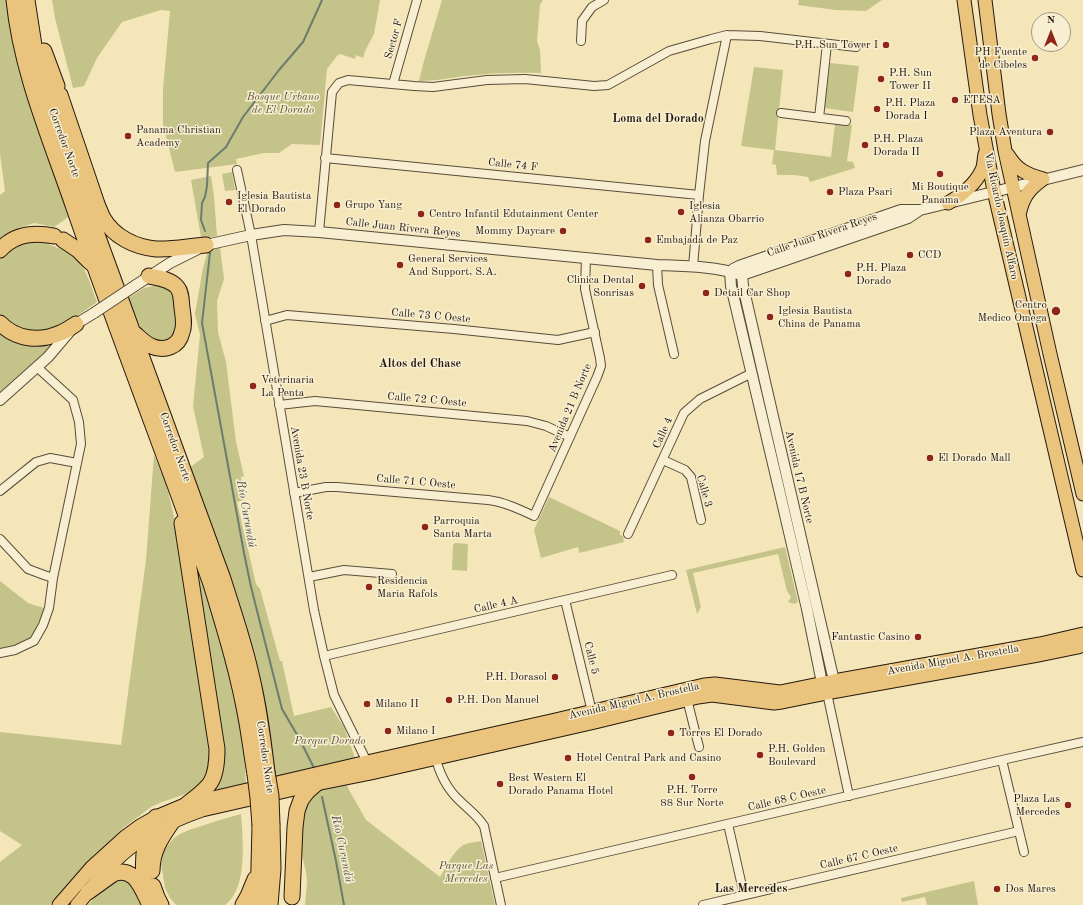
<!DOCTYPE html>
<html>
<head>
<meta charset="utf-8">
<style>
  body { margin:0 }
  #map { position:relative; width:1083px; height:905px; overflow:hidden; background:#f5e6b9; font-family:"Old Standard TT",serif }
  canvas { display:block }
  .north { position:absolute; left:1031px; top:12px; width:40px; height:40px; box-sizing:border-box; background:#f8efd2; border:1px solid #a39984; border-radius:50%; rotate:0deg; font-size:11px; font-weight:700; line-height:16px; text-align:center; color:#24180f }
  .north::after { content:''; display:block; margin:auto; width:14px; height:18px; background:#8f2418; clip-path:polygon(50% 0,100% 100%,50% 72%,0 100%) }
</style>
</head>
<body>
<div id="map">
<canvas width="1083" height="905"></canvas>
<div class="north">N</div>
</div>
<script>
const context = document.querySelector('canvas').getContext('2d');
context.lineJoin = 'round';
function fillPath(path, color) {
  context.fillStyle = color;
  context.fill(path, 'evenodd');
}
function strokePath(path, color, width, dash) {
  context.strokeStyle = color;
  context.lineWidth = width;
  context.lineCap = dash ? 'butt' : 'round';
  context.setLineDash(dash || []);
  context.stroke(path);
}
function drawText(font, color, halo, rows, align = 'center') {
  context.font = font + ' "Old Standard TT",serif';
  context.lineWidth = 3;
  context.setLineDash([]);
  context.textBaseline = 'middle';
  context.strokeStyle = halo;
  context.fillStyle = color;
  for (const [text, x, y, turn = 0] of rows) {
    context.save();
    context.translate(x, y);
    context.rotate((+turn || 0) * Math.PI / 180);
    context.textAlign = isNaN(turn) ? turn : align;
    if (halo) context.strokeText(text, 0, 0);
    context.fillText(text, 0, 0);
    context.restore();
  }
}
fillPath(new Path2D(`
  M0,0H6L14,45L25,89L70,216L54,227L34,223L13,230L0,241V195L5,191L0,154Z
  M52,0H380L374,34L365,51L363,58L356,55L355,59L340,54L337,56L327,69L320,145L292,144L279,153H264L236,159L237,164L175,172L163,124V89L170,11L161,10L122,22L97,58L84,86L73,88L55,18Z
  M442,0H543L540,5L537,41L540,50L541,73C516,72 490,73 465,76C450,78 435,81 419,81L424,61Z
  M799,0H882L866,11L836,10L798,5Z
  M830,63L859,66L853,112L824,108Z
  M754,67L783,70L775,150L831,157L835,124L852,125L847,161L853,162L855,168L810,182L808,177L795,175H777L776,165L772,164L774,150L741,146Z
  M232,172L235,190L225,191L222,174Z
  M211,176L214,196L217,236L206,238L201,237L191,180Z
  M41,240C47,243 52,246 58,248C61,249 64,249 67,251C85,262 90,283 97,302L80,314L58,327L37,333L18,329L5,320L0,314V256L14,244Z
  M220,247L224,279L217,301L218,332L226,362L236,442L244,476L241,477L243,500L237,502L256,584L260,589L280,661H282L294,716L331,707L344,727L355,758L274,777L189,468L204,457L193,406L200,335L195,314L203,268L208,251Z
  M161,284L175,293L177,335L159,344L143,333L128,298L144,288Z
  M0,325L58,336L46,354L21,377L0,393Z
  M154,455L166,484L173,512L185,569L213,756L205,781L192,792L162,802L151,807L123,828L80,871L50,905H0V862L22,845L0,831V732L121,745L146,560Z
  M549,497L620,531V535L623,536L624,542L579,553L578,547L541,558L534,530Z
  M455,543L468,544L467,571L452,570L453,545Z
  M191,544L205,581L237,706L245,768L246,784L215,790L203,797L213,786Z
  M785,547L798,602L794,604L788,602L791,597L787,591L778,554L693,573L701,607L697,614L686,570Z
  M0,581L28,603L47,609L33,640L0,652Z
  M347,782L348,788L366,820L440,877C446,867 452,853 462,846C466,843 476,842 481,841L495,905H305L307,882L306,872L298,839L299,816L315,789Z
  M241,814C243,839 248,889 225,905H176L170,898L165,888L161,864L165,848L174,838L180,834L189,830L220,820Z
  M116,877L129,878L143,905H88L104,888Z
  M974,881L978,905H927L925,897L902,902L901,898Z`), '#c3c38a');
strokePath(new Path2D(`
  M205,231L201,220L202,203L205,197L207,186L208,163L226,147L243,117L279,70L303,42L322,0
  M210,253L202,323L244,553L251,587L282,709L299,738L314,768
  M322,797L336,861L344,905`), '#6c7d6e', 2);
const minor = new Path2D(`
  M581,41L582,21L592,7L604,0
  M393,84L417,0
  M781,113L846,121
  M819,118L827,44
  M325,158L699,195
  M237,170L251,235L314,610L324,656L334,695L369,766
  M319,232L332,92L339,83L348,80L414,86L433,87L487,80L525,79L594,86L608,85L669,51L711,39L727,35L760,36L856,47
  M657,265L658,285L674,354
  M693,267L699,195L705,141L727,35
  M265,321L287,315L454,329L558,340L595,332
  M279,405L315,401L527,421L546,426L570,437
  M663,460L685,470L691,477L701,520
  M0,491L36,462L50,458L77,463
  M294,493L326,487H337L488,500C504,502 519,509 534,516L597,377L601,366L600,358L585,289L586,258
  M628,534L684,413L700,399L752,373
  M0,539L28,569L44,575L53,578L81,444L79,422L73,400L38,368
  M309,577L344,570L392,574
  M565,600L593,716
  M0,653L15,650L34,641L43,625L49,608L53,578
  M324,656L672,575
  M827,693L849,796
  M687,699L699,747
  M435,755C439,773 447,789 460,801C469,810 477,815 484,826L501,905
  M1002,760L1024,852
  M728,824L744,895
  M495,878L1002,760L1083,742
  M703,905L1019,831`);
const tertiary = new Path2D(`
  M739,266L742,275L743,286L834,681L830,687
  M733,269L739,266L901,210H920L1083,170
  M730,271L731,286L779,489L807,609L822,683L825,690
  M136,285L170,263L206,245L251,235L284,230L319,232L657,265C685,266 715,266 742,275L908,218L920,210
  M0,400L48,357L76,324L94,313`);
const primary = new Path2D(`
  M964,0L980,115L994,191L1083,570
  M985,0L999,114L1005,151L1050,354L1083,494
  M1008,155C1017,170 1026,174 1043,179
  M948,203C962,195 975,185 982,170C984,166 984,159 985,154
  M1019,215C1023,197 1028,190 1043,179
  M59,905L92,867L125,837L140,826L156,817L187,804L367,762L551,721L704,685L715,684L780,692L834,681L1040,644L1083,634
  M77,905C90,890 101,875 115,861C139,837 170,821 202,810L316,784L371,773L595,722L698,697L712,695L774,703L782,702L827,693L1038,655L1078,647L1083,645`);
const motorway = new Path2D(`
  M14,0C21,71 50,138 73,205C117,332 166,458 211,584C225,630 239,676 247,723C250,740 252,757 255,774
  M27,0L35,52L44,86L58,128L223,579C233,611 244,642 251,674C259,706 263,739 267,772
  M44,51L57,86
  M60,95L97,204C99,209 101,214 103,218C114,237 135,247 156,249C172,250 190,246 206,245
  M63,240L78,250L91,263
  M0,250C14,234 34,232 54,236
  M0,323C16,340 40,342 60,333C66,331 71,327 76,324
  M134,333C139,337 144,343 151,346C164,352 179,347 182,332C185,325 183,316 182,308C181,301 182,293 177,287C170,279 158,278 149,276
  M182,523L217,749C217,781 211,786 187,804
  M152,871C152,851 161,838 172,822
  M144,877C142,854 145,837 156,817
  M153,886L157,897L161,905
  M88,892L113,874C135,865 142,890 150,905
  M292,897L295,827L297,811L301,800L307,792L316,784
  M243,905L248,896L255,879
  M258,905L260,826
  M270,905L273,869L272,825`);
strokePath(minor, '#584c3a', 10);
strokePath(tertiary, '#584c3a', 12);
strokePath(primary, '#24180f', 15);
strokePath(motorway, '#24180f', 17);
strokePath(minor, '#f8efd2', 8);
strokePath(tertiary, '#f8efd2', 10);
strokePath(primary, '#eac37c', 13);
strokePath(motorway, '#eac37c', 15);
const tertiaryBridge = new Path2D(`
  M94,313L136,285`);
const motorwayBridge = new Path2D(`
  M267,772L271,796L272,825
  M255,774L258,798L260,826`);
strokePath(tertiaryBridge, '#584c3a', 12, []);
strokePath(motorwayBridge, '#24180f', 17, []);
strokePath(tertiaryBridge, '#f8efd2', 10);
strokePath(motorwayBridge, '#eac37c', 15);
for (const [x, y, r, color] of [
  [886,45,4,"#8f2418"],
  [1035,58,4,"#8f2418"],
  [881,79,4,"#8f2418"],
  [955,100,4,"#8f2418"],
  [877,109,4,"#8f2418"],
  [1050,132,4,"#8f2418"],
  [128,136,4,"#8f2418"],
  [865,145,4,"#8f2418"],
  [940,174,4,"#8f2418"],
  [830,192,4,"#8f2418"],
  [229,202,4,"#8f2418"],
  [337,205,4,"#8f2418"],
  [681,212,4,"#8f2418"],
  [421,214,4,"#8f2418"],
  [563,231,4,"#8f2418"],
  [648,240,4,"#8f2418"],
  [910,255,4,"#8f2418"],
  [400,265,4,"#8f2418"],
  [848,274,4,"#8f2418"],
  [642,286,4,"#8f2418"],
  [706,293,4,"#8f2418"],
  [1056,311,5,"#8f2418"],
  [770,317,4,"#8f2418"],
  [253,386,4,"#8f2418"],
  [930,458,4,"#8f2418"],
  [425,527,4,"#8f2418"],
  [369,587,4,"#8f2418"],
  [918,637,4,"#8f2418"],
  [555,677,4,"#8f2418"],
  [449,700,4,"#8f2418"],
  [367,704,4,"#8f2418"],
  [388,731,4,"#8f2418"],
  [671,733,4,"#8f2418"],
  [760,755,4,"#8f2418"],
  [568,758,4,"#8f2418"],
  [692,777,4,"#8f2418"],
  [500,784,4,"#8f2418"],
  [1068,805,4,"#8f2418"],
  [997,889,4,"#8f2418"]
]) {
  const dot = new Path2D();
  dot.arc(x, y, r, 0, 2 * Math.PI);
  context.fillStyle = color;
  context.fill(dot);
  strokePath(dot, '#f8efd2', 1.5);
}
drawText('11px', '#24180f', '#f8efd2', [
  ["Sector F",394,39,-74],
  ["Corredor Norte",64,143,70],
  ["Calle 74 F",513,165,6],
  ["Vía Ricardo Joaquín Alfaro",1001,216,78],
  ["Calle Juan Rivera Reyes",403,228,6],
  ["Calle Juan Rivera Reyes",822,235,-19],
  ["Calle 73 C Oeste",431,316,5],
  ["Calle 72 C Oeste",427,400,5],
  ["Avenida 21 B Norte",570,408,-67],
  ["Calle 4",663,433,-66],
  ["Corredor Norte",175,447,70],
  ["Avenida 23 B Norte",302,473,80],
  ["Avenida 17 B Norte",799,477,77],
  ["Calle 71 C Oeste",416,482,5],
  ["Calle 3",704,491,74],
  ["Calle 4 A",496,605,-13],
  ["Calle 5",591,658,76],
  ["Avenida Miguel A. Brostella",953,660,-10],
  ["Avenida Miguel A. Brostella",634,701,-13],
  ["Corredor Norte",265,757,82],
  ["Calle 68 C Oeste",787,799,-13],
  ["Calle 67 C Oeste",859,857,-13]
]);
drawText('11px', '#24180f', '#f8efd2', [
  ["P.H. Sun Tower I",878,45,"right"],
  ["PH Fuente",1027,52,"right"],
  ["de Cibeles",1027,65,"right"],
  ["P.H. Sun",889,73],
  ["Tower II",889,86],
  ["ETESA",963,100],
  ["P.H. Plaza",885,103],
  ["Dorada I",885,116],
  ["Panama Christian",136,130],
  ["Academy",136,143],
  ["Plaza Aventura",1042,132,"right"],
  ["P.H. Plaza",873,139],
  ["Dorada II",873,152],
  ["Mi Boutique",940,187,"center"],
  ["Panama",940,200,"center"],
  ["Plaza Psari",838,192],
  ["Iglesia Bautista",237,196],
  ["El Dorado",237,209],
  ["Grupo Yang",345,205],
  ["Iglesia",689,206],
  ["Alianza Obarrio",689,219],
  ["Centro Infantil Edutainment Center",429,214],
  ["Mommy Daycare",555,231,"right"],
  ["Embajada de Paz",656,240],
  ["CCD",918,255],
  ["General Services",408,259],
  ["And Support, S.A.",408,272],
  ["P.H. Plaza",856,268],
  ["Dorado",856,281],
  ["Clinica Dental",634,280,"right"],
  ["Sonrisas",634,293,"right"],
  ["Detail Car Shop",714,293],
  ["Centro",1047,305,"right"],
  ["Medico Omega",1047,318,"right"],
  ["Iglesia Bautista",778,311],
  ["China de Panama",778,324],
  ["Veterinaria",261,380],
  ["La Penta",261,393],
  ["El Dorado Mall",938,458],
  ["Parroquia",433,521],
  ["Santa Marta",433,534],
  ["Residencia",377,581],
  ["Maria Rafols",377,594],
  ["Fantastic Casino",910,637,"right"],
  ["P.H. Dorasol",547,677,"right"],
  ["P.H. Don Manuel",457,700],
  ["Milano II",375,704],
  ["Milano I",396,731],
  ["Torres El Dorado",679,733],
  ["P.H. Golden",768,749],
  ["Boulevard",768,762],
  ["Hotel Central Park and Casino",576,758],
  ["Best Western El",508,778],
  ["Dorado Panama Hotel",508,791],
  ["P.H. Torre",692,790,"center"],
  ["88 Sur Norte",692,803,"center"],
  ["Plaza Las",1060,799,"right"],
  ["Mercedes",1060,812,"right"],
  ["Dos Mares",1005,889]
], 'left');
drawText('italic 11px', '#5c543a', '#f8efd2', [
  ["Bosque Urbano",283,97],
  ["de El Dorado",283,110],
  ["Parque Dorado",330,741],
  ["Parque Las",466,866],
  ["Mercedes",466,879]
]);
drawText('bold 12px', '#24180f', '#f8efd2', [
  ["Loma del Dorado",658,119],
  ["Altos del Chase",420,364],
  ["Las Mercedes",751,889]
]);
drawText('italic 12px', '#4e5346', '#f8efd2', [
  ["Río Curundú",246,514,80],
  ["Río Curundú",342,849,78]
]);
</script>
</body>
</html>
